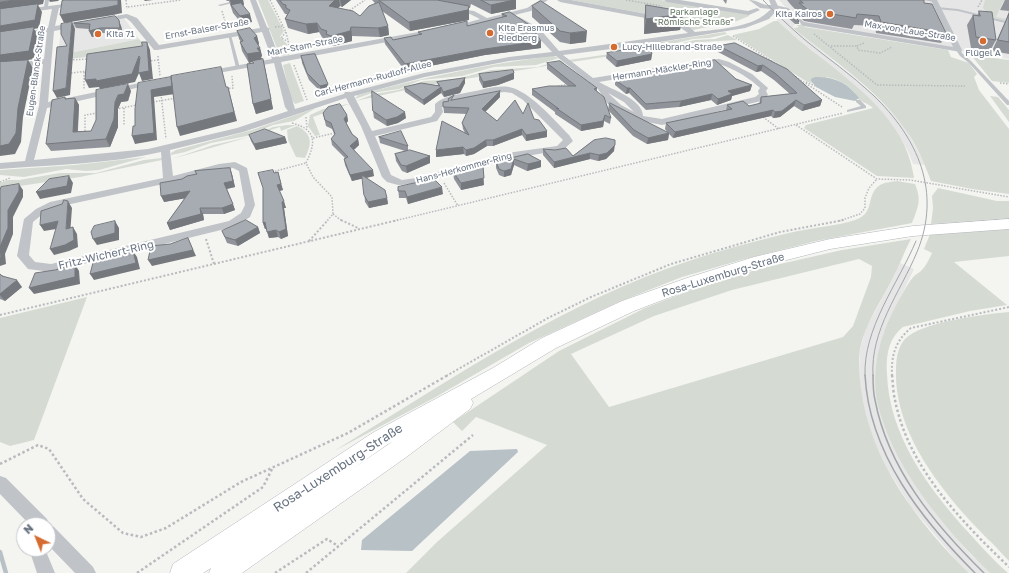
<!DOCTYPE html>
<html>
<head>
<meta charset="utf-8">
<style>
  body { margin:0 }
  #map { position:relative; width:1009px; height:573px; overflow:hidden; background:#f4f5f1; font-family:"Golos Text",sans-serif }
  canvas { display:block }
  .north { position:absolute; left:16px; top:517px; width:40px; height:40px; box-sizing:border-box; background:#fff; border:1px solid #c2c6cc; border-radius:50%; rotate:317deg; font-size:11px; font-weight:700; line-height:16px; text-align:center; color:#667180 }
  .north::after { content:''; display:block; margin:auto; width:14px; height:18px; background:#d56b30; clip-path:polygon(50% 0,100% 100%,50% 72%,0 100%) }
</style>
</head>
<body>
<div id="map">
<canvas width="1009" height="573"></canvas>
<div class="north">N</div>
</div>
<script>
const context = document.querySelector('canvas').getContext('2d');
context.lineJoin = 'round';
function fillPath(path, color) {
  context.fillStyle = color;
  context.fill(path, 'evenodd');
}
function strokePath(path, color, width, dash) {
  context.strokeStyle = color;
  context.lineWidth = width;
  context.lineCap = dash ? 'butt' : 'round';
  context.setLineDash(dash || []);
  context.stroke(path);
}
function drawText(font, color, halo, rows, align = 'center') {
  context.font = font + ' "Golos Text",sans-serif';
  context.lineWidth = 4;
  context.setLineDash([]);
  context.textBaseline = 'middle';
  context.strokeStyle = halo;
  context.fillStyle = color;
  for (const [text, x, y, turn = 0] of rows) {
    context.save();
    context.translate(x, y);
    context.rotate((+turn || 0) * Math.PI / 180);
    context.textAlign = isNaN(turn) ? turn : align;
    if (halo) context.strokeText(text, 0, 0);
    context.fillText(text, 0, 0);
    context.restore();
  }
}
fillPath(new Path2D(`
  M779,0H1009V59L803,26Z
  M778,12L783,19L785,18L781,15L787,14L798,24H795L793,28L855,78L882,102L906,129L920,155L925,165L913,164L909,153L895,129L884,114L860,90L786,29L773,16Z
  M124,18L139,39L65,54H58L61,29Z
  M900,263L914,269L883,334L877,400L884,425L895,449L911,478L936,514L970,554L990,573H969L956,560L911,507L887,468L871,435L863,408L859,373L860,350L866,328L893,279Z`), '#e5e6e5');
fillPath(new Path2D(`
  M258,0H268L284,31L280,37L287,44L289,55L280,56Z
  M571,0H661L749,14V16L737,21L693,30L684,23L664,17Z
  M985,0H1009V3L1003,2L996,17L1007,19L1006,21C995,19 989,16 983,8Z
  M774,21H778C825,68 905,105 914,178L877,176L804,128L806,125L873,108C869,104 860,101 857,98C855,96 856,93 854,92C846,81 822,71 811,81L813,84L804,80L733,35L759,29Z
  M796,25H803L805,27L948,50L951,57L969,63L977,74L974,77L979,90L1009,129V194L972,189L931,181C924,163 917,145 905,129C876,88 831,59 793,28L799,27Z
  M725,32L727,34L709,38L693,39L672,44L640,47L612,52L610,50Z
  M728,35L737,40L701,42L572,62L568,60L617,53L646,47L670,46L695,40L715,39Z
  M139,39L147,48L106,55L59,60L65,54Z
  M971,55L1009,60V83L992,81Z
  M553,56L559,58L536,65L494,67L462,76L421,80L399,89L372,93L355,99L358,95C422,78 486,64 553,56Z
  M560,60L565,63L428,85L356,101L374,94L398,90L424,81L456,79L491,70L538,67Z
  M290,63L304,101L295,104L291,99L283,65Z
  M990,96L998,97L1009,110V122Z
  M348,104H349L313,117L320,135L315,136L308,126L310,115L323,109Z
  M316,108L294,121L273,125L247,136L211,143L185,152L171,155V153L176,150L252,130Z
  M287,125H296L281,131L280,127L249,137L172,159L213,145L249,137L273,127Z
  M297,126C313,134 312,144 305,158L296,157L288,140L287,130Z
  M146,157L99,170L86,171L66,169L24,177L0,175V170L75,165Z
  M162,158V160L80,177L0,189V183L8,180H19L60,173H96L144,160Z
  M897,181L915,184C922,201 918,207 912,223L816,241L741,260L682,277L621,301L529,343L434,398L334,451C442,385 547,313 666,269C709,253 754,241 798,231C817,227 837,226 855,220C877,213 864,193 882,184C886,182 892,182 897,181Z
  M938,188L997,201H1009V218L931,224L933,208L932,196Z
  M1009,227V256L954,262L1007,305L970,311L903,327C888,339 886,356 887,374C889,435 928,488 968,532C981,546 994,561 1008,573H990C944,529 891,465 877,401C873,379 876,356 883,335C887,322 905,286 914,276C916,274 919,273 921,271C926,266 929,259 932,253L924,249L930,234Z
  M911,239C904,252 899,267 892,280C880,303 865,324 860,349C858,362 859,375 861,388C869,459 919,525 969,573H406L437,542L547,445L476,417L462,431L453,422L559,351L645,308L709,283L767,267L842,250ZM859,259L872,266L871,277L853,326L843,337L609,407L571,354L654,316L732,290Z
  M87,297L34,440L10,446L0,442V318Z
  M1009,312V561C1003,555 998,549 992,543C948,500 894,436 896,371C896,360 897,348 905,339C921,322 985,314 1009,312Z`), '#d5dbd3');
fillPath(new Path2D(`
  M815,77C835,76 849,84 859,98L855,101L835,97L816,87L811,81V79Z
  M517,449L518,452L412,551L361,550L362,540L470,451Z`), '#b8c1c6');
strokePath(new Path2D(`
  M0,552L6,573`), '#b8c1c6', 4.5);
const secondary = new Path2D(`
  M1009,219V229L913,236L830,249L763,266L699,286L634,311L556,348L471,399L473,403L470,409L405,458L242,573H209L211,568L203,573H170L173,564L374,432L493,368L542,338L622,301L687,278L754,257L830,239L913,226ZM393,442L389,444L351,470L388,444Z`);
strokePath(secondary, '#b3b6bb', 1);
strokePath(new Path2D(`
  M126,0L127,9
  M270,0L286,32L290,49
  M626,0L662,6
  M128,7L181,0
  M978,7L982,0
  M222,11L227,28
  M347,12L365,0
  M702,15L715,23
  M275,27L284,26
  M286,32L281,38L289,42
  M814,34L877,85L965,86
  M733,36L778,65
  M864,43L857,46L858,50L880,53L892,47
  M831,46H857
  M158,56L160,76
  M70,60L88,59
  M148,61L158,60
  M294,65L307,100
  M84,72V89
  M71,73L88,71
  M793,75L842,107
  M806,82L815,86
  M1000,83L1009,84
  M558,86L569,84
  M226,89L233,88L232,76
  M161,94L166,139
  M25,100L34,98
  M153,102L177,98
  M124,108V126
  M116,109L137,105
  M22,113L31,111
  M306,117L307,128
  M763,117L779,129
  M292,123C317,130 316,142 306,163L313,177L332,197L333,214L327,221
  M796,125L877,179L910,180L1009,197
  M85,131V115L98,113
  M313,138L335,133
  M272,172L306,163
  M0,182L10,178
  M444,183L458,206
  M333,214L342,221
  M394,221L843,113
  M839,221L860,214L865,208V198L869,188L877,179`), '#b8babd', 1.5, [1.5, 1.5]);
strokePath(new Path2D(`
  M341,220L358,228
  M206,239L214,264
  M309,241L328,220
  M0,315L398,220
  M446,376L548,318L591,297L671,264L780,232L844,220
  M892,376C891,356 895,341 911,328L1009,307`), '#b8babd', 2, [2, 2]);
strokePath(new Path2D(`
  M892,375C893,383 893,392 895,400C908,467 961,521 1009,567
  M0,464L38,445L49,449L83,499L123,533L141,537L166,528L241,482L348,433L448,375
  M137,573L263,487L273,467
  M275,573L327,539L338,546
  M306,573L473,435`), '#b8babd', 2.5, [2.5, 2.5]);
fillPath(new Path2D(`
  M45,0H49L48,7L46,8L44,7Z
  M238,0H245L220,6L218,5Z
  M923,0H934L936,1L934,2Z
  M775,5L788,8L806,24L803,25L786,10L774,7V5Z
  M937,7L958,9L1009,22V24L958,11L936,9V7Z
  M228,34L231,35L240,68L239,69L236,68Z
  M957,49H959L963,54L971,61L1009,101V105H1007L969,63L960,56L956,50Z
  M856,100H860L866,106V108L847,112V110L861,106L856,102Z`), '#c0c3c7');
fillPath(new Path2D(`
  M250,0H256L267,27L270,29L269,30L279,57L435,29L439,31L435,33L281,62L295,109L344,94L345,92H351L424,73L509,57L552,52L533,32L516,21L515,19L519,17L539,28L559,51L688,33L678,26L672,23L560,2L557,0H571L674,19L684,22L695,32C719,29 754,28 771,9L760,8L749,0C758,0 762,6 771,5L769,0H775L779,8L769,19L745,28L635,46L563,55L593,78L699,61L719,59L729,62L752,74L768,88L766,91L768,95L761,101L662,125L642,121L623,114L607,103L598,89L556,56L509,61L425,77L354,96L372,131L431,117L435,112V104C445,95 457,95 470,92C483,90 496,85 509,87C530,91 554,120 569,135L573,141L563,150L508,159L417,184L398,185L387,182L382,177L361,126L346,98L243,132L170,150L173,176L219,164L235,162L247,168L255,205L250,217L237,226L51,272L28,269L17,256L24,219L36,209L50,202L163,178L161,152C109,164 52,165 0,169V163L25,161L39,106L43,64L0,70V66L44,59L47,32L0,40V36L48,28L52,9L0,16V12L65,4V6L59,8L55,26L127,14L137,18L159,45L260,28ZM126,18L131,22L154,50H157L262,32L272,59L207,71L203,73L207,75L274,63L285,107L288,111L237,128L148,149L34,160L47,108L154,84L158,82L154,80L48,102L54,31ZM716,64C729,65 751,79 760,88L758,91L759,94L755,97L662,119L643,116C643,99 610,89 599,82L699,65ZM504,92L512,93L523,100L563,140L557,146L507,153L416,178L402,180L391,175L375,136L437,121L443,112L442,107L454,100ZM608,93L624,102L634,112L621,105ZM233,168L239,171L245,205L241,213L229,221L51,264L35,262L29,255L33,222L44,213L57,207L168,183L219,170Z
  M540,0H548L531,11L453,30L449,28L480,19L470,14L452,10V8L474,11L487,18L527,8Z
  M664,0H680L748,11L757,8L760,10L749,15L667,2Z
  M931,0H937L962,50L961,52L804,26L800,24L804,22L953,47Z
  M0,476L6,478L47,519L49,525L54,527L93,567L96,573H75L48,545V525H30L0,494Z
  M29,549H45L55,573H37Z`), '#c0c3c7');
fillPath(secondary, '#fff');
strokePath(new Path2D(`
  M763,0C776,14 790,27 805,40C827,58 852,75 873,95C918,138 942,192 917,252C900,293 870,330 873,376
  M865,376C863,328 898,284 916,241`), '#a2a6ab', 1);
strokePath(new Path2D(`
  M865,375C869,454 922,520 975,573
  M873,375C873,383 873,392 875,400C888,469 935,525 984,573`), '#a2a6ab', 1.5);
fillPath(new Path2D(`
  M226,0H243L244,5H243L252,22L242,24L233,13L229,1H227Z
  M276,0H351L342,7L340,6L338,8L360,16L375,3L372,0H516V9L491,14L471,4L470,8H469V20L410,31L382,11L388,26L389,35L380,37L352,36V41L333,46L328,43L327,40L323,39L319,32L308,34L288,28L285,19L287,14H285Z
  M723,0H727L726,4Z
  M787,0H924V3L946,33L941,43L876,33L875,26L854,25L852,29L804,21L796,13L797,11L791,5Z
  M1005,0H1009V54L992,51L1006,20L1009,11L1000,10Z
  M646,5L683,14L680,30L644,34V19Z
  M532,6L586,42L570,44L560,42L532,17Z
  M785,11L799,21V24H795L784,14Z
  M979,11L996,40L990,51L971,48L967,25L973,15L977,16Z
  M510,12L541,41V48L485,55L405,71L385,44L384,38L393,40L419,35L418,32L468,26L502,18V14Z
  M74,23L121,26L123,34L103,33L92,37L89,29L76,28Z
  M237,31L257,36L259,44L258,45L260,48L262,56L261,57L262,59L265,68L273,109L256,114L253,104V63L252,62L249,63L242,51L240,42H241L239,39Z
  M735,43L822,100L820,106L802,111L794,106L780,117L773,118L771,116L673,138L669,134L668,140L647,144L633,136L608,110L611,118L610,124L604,121L603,127L581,131L555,114V112L532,95V89L568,86L547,69V63L597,88V91L608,110L609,104L668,133L665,129L666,123L726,111L727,105L749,106L759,104L761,97L790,94L774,80L761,71L756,72L718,52L719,46Z
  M607,53L652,54L651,60L616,67L606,58Z
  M301,56L330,91L322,93L309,80L302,63Z
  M514,73V79L498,85L483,88L479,80V74Z
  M647,74L736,79L752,85L750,91L732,96L731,100L717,105L711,100L679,107L646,110L629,93L626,94L615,85V80Z
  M465,78V83L460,93L444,97L441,93L424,105L405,92L404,87L438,85L437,82Z
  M131,91L128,101L121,102L118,109V127L110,147L51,151L46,144L65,97L67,99L75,98L79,105L78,131H91Z
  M500,97L485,112L497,121L523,114L534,119L547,137L526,141L522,135L493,146H487L474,154L466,156L464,154L436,157L465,133L463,129L462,123L467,114L444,113L443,102L448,101V99L454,100Z
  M373,111L406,118L398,123L387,126L374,118Z
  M323,113L347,115L348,121L346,123L352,134L358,139L359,145L354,150L374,176L366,178L387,198L388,204L369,208L365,202L363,178L352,181L345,165L344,159L345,158L332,145L331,139L335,135L332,129L326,126Z
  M249,135L285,137L287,143L256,150L251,141Z
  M379,137L408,146V151L430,156V163L407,173L402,171L396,161L395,154L405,151L380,143Z
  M594,140L614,151L606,159L598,161L590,159L554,168L543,155V149L573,156Z
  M528,154L541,161V167L527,171L514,165L511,175L504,177L499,175L496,168V162Z
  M230,168L232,174L235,187L227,189L235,210L224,214H203L204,220L170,230L167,223L185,198L164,202L182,179L196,174L195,171Z
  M453,172L484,185L461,190L454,179Z
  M274,173L283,190L279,191L286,208H284L288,236L281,239L278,237L269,238L267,229H265L263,223Z
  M398,187L443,194L408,204L406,198H399Z
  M258,227L260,233L238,246L227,243L222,231Z
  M0,274L22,287L5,301L0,299Z`), '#90949a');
fillPath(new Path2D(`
  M16,0H44L43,4L38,5L42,12L39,28L34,29L38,35L34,59L28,60L33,68L23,117L21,142L15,154L0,156V2Z
  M49,0H59L58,1L50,2Z
  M118,0H121L122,13L113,15L64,23L60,15Z
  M144,0H153L145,1Z
  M230,0H243L244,5L232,7Z
  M335,0H339L340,6L331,15L329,6Z
  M340,0H351L342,7Z
  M514,0H516V9L491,14V5Z
  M469,6V20L410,31L409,22Z
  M250,14L252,22L242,24L240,16Z
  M683,14L680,30L644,34L646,19Z
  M119,20L121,26L123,34L120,28Z
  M72,22L75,29L70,95L57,98L53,91L66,88Z
  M317,23L319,32L308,34L306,24Z
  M388,26L389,35L380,37L378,28Z
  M351,27L352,36V41L333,46L331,36Z
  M100,28L103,33L92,37L89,31Z
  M587,31L586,42L570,44V33Z
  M257,36L259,44L256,46L254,38Z
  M541,41V48L485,55L405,71V64L485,49Z
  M147,42L150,50L153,79L142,81L139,73L135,82L100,89L99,87L89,88L85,80L139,56L142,64Z
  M257,48H260L262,56L261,57L262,60L252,61V62L249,63L247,54Z
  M652,54L651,60L616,67L617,61Z
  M263,59L265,68L273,109L256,114L253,104Z
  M763,65L761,71L756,72L758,66Z
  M514,73V79L498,85L483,88V82Z
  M171,77L175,94L154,97L157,140L135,144L132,136L151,90Z
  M465,78V83L460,93L444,97L443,92Z
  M128,84L131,91L128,101L121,102L118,109V127L110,147L106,139L115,102L118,95Z
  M328,84L330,91L322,93L320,86Z
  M752,85L750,91L732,96L731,100L717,105L718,99L728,91Z
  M228,87L230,95L237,121L180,136L177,127Z
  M441,87V93L424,105L423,100Z
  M627,88H630L629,93L626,94Z
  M500,91V97L482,115V109Z
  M712,94L711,100L679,107L681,101Z
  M75,98L79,105L77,139L73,132Z
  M796,100L794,106L780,117L773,118L775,112Z
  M822,100L820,106L802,111L804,105Z
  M773,110L771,116L673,138L675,132Z
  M405,112L406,118L398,123L387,126L386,120Z
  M347,115L348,121L345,125L344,119Z
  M605,115L603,127L581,131V125Z
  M522,129V135L493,146V140Z
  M547,131V137L526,141V135Z
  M669,133L668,140L647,144L648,138Z
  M285,137L287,143L256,150L254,144Z
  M358,139L359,145L351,152L350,146Z
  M486,140L487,146L474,154L466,156V150Z
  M615,145L614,151L606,159L598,161L599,155Z
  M463,147L464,154L436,157V150Z
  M590,153V159L554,168V162Z
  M430,156V163L407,173L406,166Z
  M514,159V165L511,175L504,177V171Z
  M541,161V167L527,171L528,164Z
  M483,166L484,185L461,190V183Z
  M230,168L232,174L235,187L226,189L224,183Z
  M373,170L374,176L352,181L350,175Z
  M278,172L283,190L279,191L277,185Z
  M69,176L73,183L71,193L40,199L36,192Z
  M19,184L23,190V197L13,217V234L5,254L6,264L0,266V247L8,210Z
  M442,187L443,194L408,204L407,197Z
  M190,191L193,197L164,202L161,196Z
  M387,198L388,204L369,208L368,202Z
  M68,201L72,208L70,235L66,229Z
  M284,201L286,208H284L288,236L281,239L279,232L282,202Z
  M233,204L235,210L224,214L222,208Z
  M200,208L203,214L204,220L170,230L167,223Z
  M58,221L62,228L44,231L40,225Z
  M115,221L119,228V240L97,245L93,239Z
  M265,222L268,228L265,229L263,223Z
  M73,227L77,234L78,247L69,251L54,255L50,249Z
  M258,227L260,233L238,246L235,240Z
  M276,230L278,237L269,238L267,232Z
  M188,238L196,256L152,266L148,260Z
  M133,251L137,257L140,269L94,280L90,274Z
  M75,264L79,271L80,284L34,294L29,288Z
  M17,280L22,287L5,301L0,295V294Z`), '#75787d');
const building = new Path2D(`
  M0,0H16L0,2Z
  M66,0H118V5L109,7L60,15L62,1Z
  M280,0H335L329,6L353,11L360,16L369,6L379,2L388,26L378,28L351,27L350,31L331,36L326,34L327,31L321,29L317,23L306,24L285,19L290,10L286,8V5L283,4Z
  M379,0H437L469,6L468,10L409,22Z
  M481,0H514L491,5Z
  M800,0H924V3L932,4L946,33L881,22L879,16L857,14L856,18L808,10L799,3H803Z
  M541,1L587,31L570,33L560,31L532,6Z
  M241,3L250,14L240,16L231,5Z
  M38,4L35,20L0,26V9Z
  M646,5L675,10L683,14L646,19Z
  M785,11H789L799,21H796Z
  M979,11L992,12L996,40L976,37L973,15L980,16Z
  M510,12L531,26L541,41L485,49L405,64L384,38L391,37L393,40L422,34L418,32L467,21V26L507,16L502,14Z
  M1009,14V42L998,40Z
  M115,16L119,20L120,28H100L89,31L90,24L74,23Z
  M72,22L66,88L53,91L57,47L67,46L61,34V24Z
  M34,27L29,51L0,55V32Z
  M250,28L257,36L254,38L260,48H257L260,52L247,54L240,42L243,41L237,31Z
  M142,42H147L149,71L138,73L140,57L139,56L132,74L96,81V79L85,80L87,54L142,46Z
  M735,43L787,69L822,100L804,105L796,100L782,111L775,112L773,110L675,132L666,123L732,109L727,105L743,101L749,106L761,103V97L797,93L776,74L763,65L758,66L719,46Z
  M650,46L652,54L617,61L607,53Z
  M315,54L328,84L320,86L307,73L301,56Z
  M263,59L271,99L253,104L247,64L254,63L252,61Z
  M28,60L18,108L16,133L9,144L0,146V62Z
  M715,60L736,79L752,85L728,91L732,94L718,99L712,94L681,101L646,104L630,88H627L615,80L645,72L647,74Z
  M560,61L597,88L594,89L604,97L611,118L605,115L603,121L581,125L556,108L559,109L532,89L549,86H576L547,63Z
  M221,67L226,87H228L234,112L177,127L171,76Z
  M513,70L514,73L498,79L483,82L479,74Z
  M171,77L172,86L151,90L154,133L132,136L133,126H135V109L138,83Z
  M465,78L459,87L443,92L441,87L423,100L404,87L421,83L440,86L437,82Z
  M128,84L124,94L118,95L115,102L114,119L106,139L46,144L52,100L65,97V99L75,98L73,132L91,131L96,120V90Z
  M372,91L405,112L397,117L386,120L373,111Z
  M500,91L482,109L497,121L515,100L523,114L528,103L534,119L539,120L547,131L526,135L522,129L493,140H486L474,148L466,150L463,147L436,150L442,121L469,135L462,123L469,108L443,107V102L449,101L448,99L454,95L451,100Z
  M610,103L669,133L648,138L634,130L609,104Z
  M340,104L347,115L344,119L352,134L358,139L350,146L373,170L350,175L344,159L348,157L331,139L335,134L331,123L325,120L323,113L328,107Z
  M265,129L285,137L254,144L249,135Z
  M401,131L408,146L379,137Z
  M606,138L615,140V145L607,153L599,155L590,153L554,162L543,149L555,150L566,148L573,156L594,140Z
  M410,150L430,156L406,166L401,165L395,154Z
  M528,154L541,161L528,164L514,159L511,169L504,171L499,169L496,162Z
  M483,166L484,178L461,183L453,172Z
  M230,168L233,181L224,183L233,204L222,208H200L201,214L167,223L190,191L161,196L160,183L182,179L187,176L197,174L195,171Z
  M273,170L274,173L278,172L281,184L277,185L284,201L282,202L286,229L279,232L276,230L267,232L265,222L263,223V188L258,173Z
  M362,175L385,190L387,198L368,202L364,195Z
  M69,176L67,186L36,192L49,179Z
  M434,179L442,187L407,197L405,191H398V187Z
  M19,184V191L8,210V228L0,247V190L1,187Z
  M64,200L68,201L66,229L73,227L74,240L65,245L50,249L58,221L40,225L41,211L62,204Z
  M246,220L258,227L235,240L225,237L222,231Z
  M115,221V233L93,239L91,232L94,226Z
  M188,238L193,250L148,260L151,246L170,244Z
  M0,247L1,257L0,258Z
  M133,251L136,263L90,274L94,259L114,257Z
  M75,264V277L29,288L35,273L55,270Z
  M0,274L2,276L17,280L0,294Z`);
fillPath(building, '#a7acb3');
strokePath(building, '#75787d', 1);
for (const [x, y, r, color] of [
  [830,14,4,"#d56b30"],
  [490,33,4,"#d56b30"],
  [98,34,4,"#d56b30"],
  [983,41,4,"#d56b30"],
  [614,47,4,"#d56b30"]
]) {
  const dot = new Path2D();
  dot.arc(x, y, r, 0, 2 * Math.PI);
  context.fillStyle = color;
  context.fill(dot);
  strokePath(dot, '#fff', 1.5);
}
drawText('9px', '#667864', '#fff', [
  ["Parkanlage",694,12],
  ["\"Römische Straße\"",694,22]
]);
drawText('9px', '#667180', '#fff', [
  ["Kita Kairos",822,14,"right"],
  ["Kita Erasmus",498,28],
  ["Riedberg",498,38],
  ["Kita 71",106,34],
  ["Lucy-Hillebrand-Straße",622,47],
  ["Flügel A",983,53,"center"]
], 'left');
drawText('9px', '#667180', '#fff', [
  ["Ernst-Balser-Straße",207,29,-10],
  ["Max-von-Laue-Straße",910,31,9],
  ["Mart-Stam-Straße",305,46,-11],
  ["Hermann-Mäckler-Ring",662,70,-9],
  ["Eugen-Blanck-Straße",36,71,-82],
  ["Carl-Hermann-Rudloff-Allee",373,79,-15],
  ["Hans-Herkommer-Ring",464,168,-15]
]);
drawText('11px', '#667180', '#fff', [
  ["Fritz-Wichert-Ring",106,255,-13],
  ["Rosa-Luxemburg-Straße",723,275,-17]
]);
drawText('13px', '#667180', '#fff', [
  ["Rosa-Luxemburg-Straße",338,468,-33]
]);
</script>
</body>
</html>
